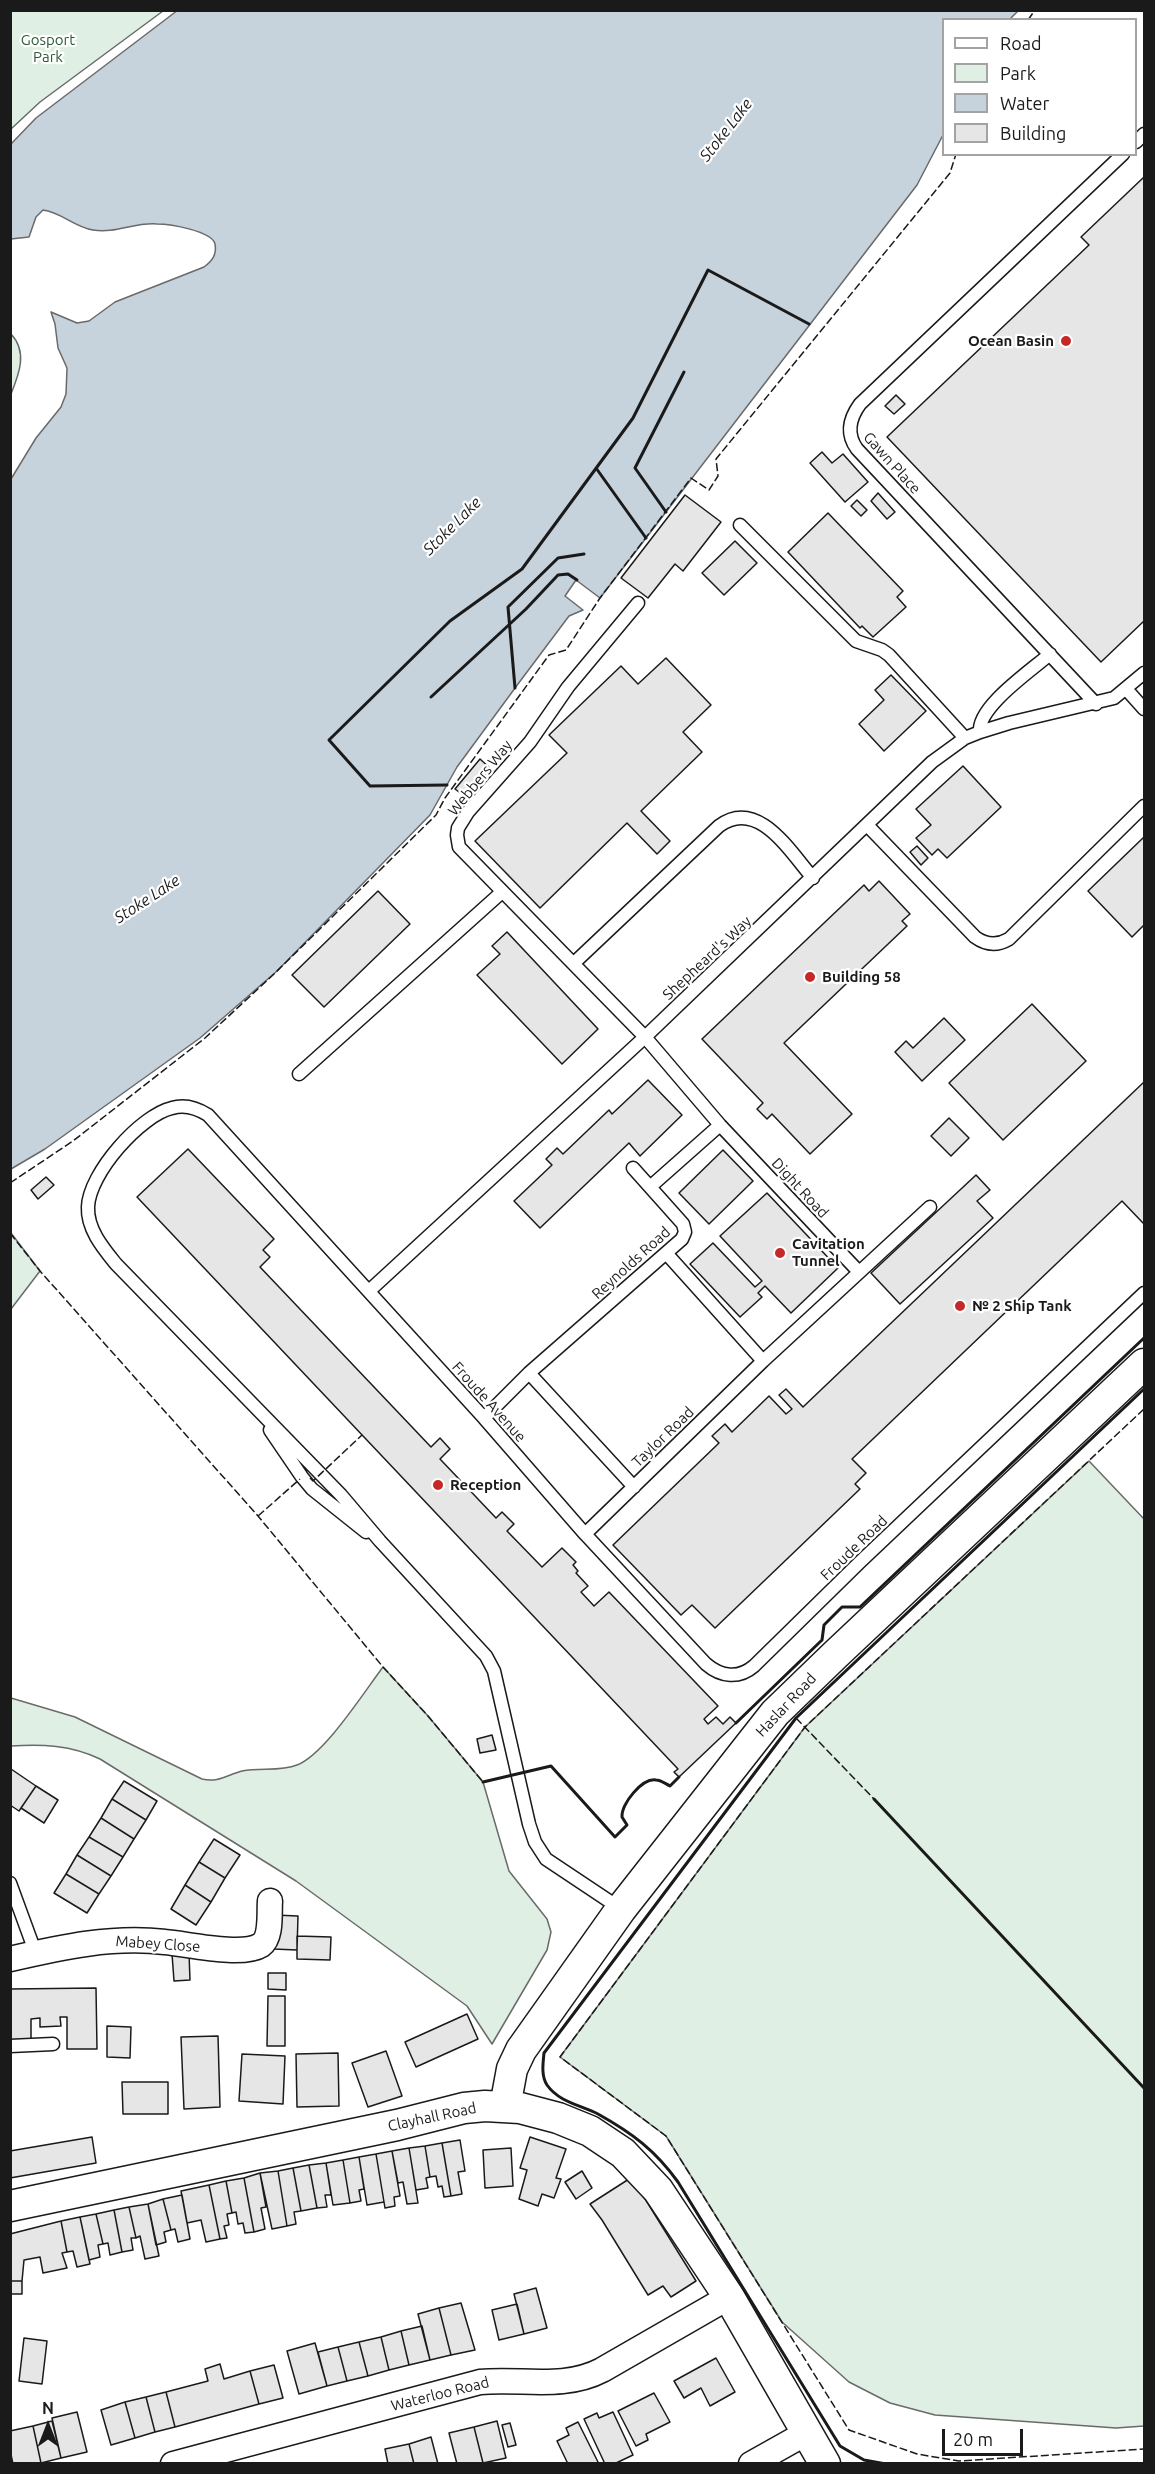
<!DOCTYPE html>
<html>
<head>
<meta charset="utf-8">
<style>
  body { margin:0 }
  #map { position:relative; width:1155px; height:2474px; overflow:hidden; background:#fff; font-family:Ubuntu,sans-serif }
  canvas { display:block }
  .frame { position:absolute; inset:0; border:12px solid #1a1a1a; pointer-events:none }
  .legend { position:absolute; left:942px; top:18px; width:195px; height:138px; box-sizing:border-box; background:#fff; border:2px solid #a3a3a3; margin:0; padding:8px 10px; list-style:none; font-size:18px; color:#1a1a1a }
  .legend li { display:flex; align-items:center; gap:12px; height:30px }
  .legend b { width:30px; border:2px solid #a3a3a3 }
  .north { position:absolute; left:18px; top:2396px; width:60px; height:60px; -webkit-text-stroke:4px #fff; paint-order:stroke; rotate:0deg; font-size:16px; font-weight:700; line-height:24px; text-align:center; color:#1a1a1a }
  .north::after { content:''; display:block; margin:auto; width:21px; height:27px; background:#1a1a1a; clip-path:polygon(50% 0,100% 100%,50% 72%,0 100%) }
  .scale { position:absolute; left:942px; top:2429px; width:81px; height:27px; box-sizing:border-box; border:3px solid #1a1a1a; border-top:0; padding-left:8px; font-size:18px; line-height:21px; white-space:nowrap; color:#1a1a1a; -webkit-text-stroke:4px #fff; paint-order:stroke }
</style>
</head>
<body>
<div id="map">
<canvas width="1155" height="2474"></canvas>
<div class="frame"></div>
<ul class="legend">
<li><b style="height:8px;background:#fff"></b>Road</li>
<li><b style="height:16px;background:#e0efe3"></b>Park</li>
<li><b style="height:16px;background:#c6d2dc"></b>Water</li>
<li><b style="height:16px;background:#e6e6e6"></b>Building</li>
</ul>
<div class="north">N</div>
<div class="scale">20 m</div>
</div>
<script>
const context = document.querySelector('canvas').getContext('2d');
context.lineJoin = 'round';
function fillPath(path, color) {
  context.fillStyle = color;
  context.fill(path, 'evenodd');
}
function strokePath(path, color, width, dash) {
  context.strokeStyle = color;
  context.lineWidth = width;
  context.lineCap = dash ? 'butt' : 'round';
  context.setLineDash(dash || []);
  context.stroke(path);
}
function drawText(font, color, halo, rows, align = 'center') {
  context.font = font + ' Ubuntu,sans-serif';
  context.lineWidth = 4.5;
  context.setLineDash([]);
  context.textBaseline = 'middle';
  context.strokeStyle = halo;
  context.fillStyle = color;
  for (const [text, x, y, turn = 0] of rows) {
    context.save();
    context.translate(x, y);
    context.rotate((+turn || 0) * Math.PI / 180);
    context.textAlign = isNaN(turn) ? turn : align;
    if (halo) context.strokeText(text, 0, 0);
    context.fillText(text, 0, 0);
    context.restore();
  }
}
const green = new Path2D(`
  M11,10H163V11L40,102L11,129Z
  M11,334C28,352 19,374 11,394Z
  M11,1233L40,1271L11,1309H10Z
  M1089,1461L1144,1519V2426L1116,2428L935,2415L890,2403L849,2382L782,2322L666,2136L560,2057L805,1727Z
  M383,1667L428,1716L483,1782L509,1871L547,1919L551,1932L547,1950L492,2044L467,2006L296,1881L100,1759C71,1745 42,1744 11,1746V1698L75,1717L202,1779C218,1783 227,1775 242,1771C260,1767 280,1772 297,1765C325,1754 364,1692 383,1667Z`);
fillPath(green, '#e0efe3');
strokePath(green, '#6a6a6a', 1.5);
const water = new Path2D(`
  M178,10L1018,11L1010,19L944,20L943,135L917,185L600,598L576,580L565,596L583,610L569,616L518,684L457,767L430,815L277,971L200,1038L45,1149L11,1169V479L36,438L61,407L66,394L67,368L58,348L55,324L51,312L77,323L89,321L115,302L204,267C212,261 217,255 215,244C212,231 170,224 157,224C135,222 115,234 93,230C74,227 61,212 43,210L36,217L29,237L11,239V144L36,118Z`);
fillPath(water, '#c6d2dc');
strokePath(water, '#6a6a6a', 1.5);
const building = new Path2D(`
  M1144,177V621L1101,662L887,437L1089,245L1081,237Z
  M896,395L905,404L894,414L885,406Z
  M822,452L832,463L843,454L868,482L845,502L810,463Z
  M878,493L895,512L887,519L871,501Z
  M685,495L721,522L683,571L675,564L648,598L621,578Z
  M857,500L867,510L861,516L851,506Z
  M828,513L903,591L897,597L906,607L873,637L862,626L860,628L788,552Z
  M735,541L757,563L724,595L702,573Z
  M666,658L711,705L683,732L702,752L641,811L670,841L657,854L627,823L540,908L475,841L567,753L549,735L621,666L638,684Z
  M891,675L926,711L884,751L859,724L884,700L875,690Z
  M480,759L491,769L467,798L455,789Z
  M963,766L1001,807L947,858L938,849L932,855L916,838L931,825L916,809Z
  M1144,837V925L1132,937L1088,891Z
  M917,846L928,858L921,865L910,852Z
  M879,881L910,914L902,921L907,926L784,1043L852,1114L810,1154L772,1114L767,1119L757,1109L763,1103L702,1039L864,885L869,891Z
  M378,891L410,924L324,1007L292,975Z
  M507,932L598,1029L562,1064L477,975L500,954L492,946Z
  M1032,1004L1086,1061L1003,1140L949,1083Z
  M944,1018L965,1040L922,1081L895,1052L906,1041L913,1048Z
  M648,1080L682,1115L640,1156L629,1143L540,1228L514,1201L552,1165L546,1159L557,1148L563,1154L609,1110L612,1114Z
  M1144,1082V1222L1143,1223L1122,1201L852,1459L866,1473L855,1484L860,1489L715,1628L692,1605L681,1615L613,1545L719,1443L712,1436L725,1424L732,1432L769,1396L786,1414L792,1409L779,1395L786,1389L803,1407Z
  M949,1118L969,1138L951,1156L931,1136Z
  M188,1149L274,1239L263,1250L270,1257L260,1267L431,1447L440,1438L450,1449L440,1459L496,1518L502,1512L514,1524L507,1531L542,1567L562,1548L576,1562L573,1565L578,1571L576,1573L588,1586L581,1592L594,1606L609,1592L718,1706L704,1719L708,1724L716,1717L723,1724L730,1717L736,1723L679,1777L674,1772L678,1769L137,1197Z
  M723,1150L753,1181L709,1224L679,1193Z
  M976,1175L990,1190L977,1201L993,1218L900,1304L871,1273Z
  M46,1177L54,1185L38,1199L31,1190Z
  M767,1193L838,1268L791,1313L765,1286L758,1293L762,1297L740,1317L690,1264L713,1243L755,1287L762,1281L720,1236Z
  M492,1735L496,1750L480,1753L477,1739Z
  M11,1769L36,1786L19,1811L10,1805Z
  M124,1781L157,1801L146,1820L112,1799Z
  M36,1786L58,1800L44,1823L21,1808Z
  M112,1799L146,1820L134,1839L101,1818Z
  M101,1818L134,1839L123,1857L89,1837Z
  M89,1837L123,1857L111,1876L77,1855Z
  M214,1839L240,1855L225,1878L199,1862Z
  M77,1855L111,1876L99,1894L66,1874Z
  M199,1862L225,1878L211,1902L185,1885Z
  M66,1874L99,1894L87,1913L54,1893Z
  M185,1885L211,1902L196,1925L171,1909Z
  M274,1915L298,1916L297,1950L273,1949Z
  M297,1936L331,1937L330,1960L297,1959Z
  M189,1953L190,1980L174,1981L172,1954Z
  M268,1973H286V1990L268,1989Z
  M96,1988L97,2049H67V2017H60L61,2026L40,2027V2018L31,2019V2040H11L10,1989Z
  M268,1996H285V2046H267Z
  M467,2014L478,2039L416,2067L405,2042Z
  M107,2026L131,2027L130,2058L107,2057Z
  M218,2036L220,2107L184,2109L181,2037Z
  M386,2051L402,2096L368,2107L352,2063Z
  M338,2053L339,2106L297,2107L296,2054Z
  M242,2054L285,2056L283,2104L239,2101Z
  M122,2082H168V2114H123Z
  M92,2137L96,2163L10,2178V2151Z
  M530,2137L566,2149L556,2178L561,2179L554,2198L542,2194L538,2206L519,2199L527,2170L520,2168Z
  M460,2140L465,2171L458,2172L462,2194L451,2196L442,2143Z
  M442,2143L451,2196L444,2197L442,2186L438,2187L436,2176L430,2177L425,2146Z
  M425,2146L430,2177L426,2178L428,2188L416,2190L409,2148Z
  M409,2148L418,2203L407,2204L403,2182L398,2183L392,2151Z
  M511,2148L513,2186L485,2188L483,2150Z
  M392,2151L400,2196L394,2197L395,2206L385,2208L376,2154Z
  M376,2154L384,2202L367,2205L359,2157Z
  M359,2157L364,2189L359,2190L361,2201L350,2203L343,2160Z
  M343,2160L350,2203L333,2205L326,2163Z
  M326,2163L331,2195H325L327,2207L317,2208L309,2165Z
  M309,2165L317,2208L301,2211L293,2168Z
  M293,2168L301,2211L294,2212L296,2224L287,2226L278,2171Z
  M278,2171L287,2226L272,2229L260,2173Z
  M582,2171L592,2188L576,2199L565,2182Z
  M260,2173L266,2207L261,2208L265,2229L254,2232L244,2178Z
  M244,2178L254,2232L245,2233L243,2223L238,2224L236,2212L232,2213L226,2181Z
  M629,2179L642,2194L696,2281L671,2297L663,2286L648,2295L602,2220L590,2204Z
  M226,2181L232,2213L227,2214L229,2225L224,2226L227,2238L220,2239L209,2185Z
  M209,2185L220,2239L206,2242L201,2220L187,2223L181,2191Z
  M182,2195L190,2239L178,2242L175,2229L171,2230L163,2199Z
  M163,2199L171,2230L164,2232L166,2242L156,2245L148,2204Z
  M148,2204L159,2256L145,2259L140,2236L136,2238L129,2207Z
  M129,2207L136,2238H131L133,2250L122,2252L114,2210Z
  M114,2210L122,2252L110,2255L108,2243L103,2244L96,2214Z
  M96,2214L103,2244L98,2245L100,2257L89,2260L80,2217Z
  M80,2217L90,2264L77,2267L73,2251L67,2252L61,2221Z
  M61,2221L67,2252L62,2253L67,2268L43,2273L40,2257L24,2260L22,2281H10V2234Z
  M10,2281H22V2294H10Z
  M536,2288L547,2328L524,2334L514,2294Z
  M461,2303L475,2350L451,2355L439,2308Z
  M517,2304L524,2334L499,2340L492,2310Z
  M439,2308L451,2355L430,2360L418,2314Z
  M422,2326L430,2360L409,2365L401,2331Z
  M401,2331L409,2365L389,2370L381,2337Z
  M381,2337L389,2370L368,2376L359,2342Z
  M24,2338L47,2341L42,2384L19,2381Z
  M359,2342L368,2376L347,2381L338,2347Z
  M315,2343L327,2386L299,2394L287,2351Z
  M338,2347L347,2381L327,2386L318,2352Z
  M716,2358L735,2392L710,2406L701,2388L684,2398L674,2381Z
  M220,2364L224,2379L250,2371L259,2404L175,2427L166,2392L208,2381L205,2369Z
  M274,2365L283,2398L259,2404L250,2371Z
  M166,2392L175,2427L155,2432L146,2397Z
  M654,2393L670,2422L646,2434L648,2440L636,2446L618,2411Z
  M146,2397L155,2432L135,2438L125,2402Z
  M125,2402L135,2438L111,2445L101,2410Z
  M77,2412L87,2452L61,2458L52,2418Z
  M613,2412L633,2455L614,2464H605L584,2419L597,2413L599,2418Z
  M52,2421L61,2458L41,2463L33,2426Z
  M497,2421L506,2458L483,2463L474,2427Z
  M578,2422L599,2464H568L557,2441L569,2435L566,2428Z
  M510,2423L516,2445L508,2447L502,2425Z
  M33,2426L41,2463L13,2464L10,2450V2431Z
  M474,2427L483,2463L457,2464L449,2433Z
  M431,2437L438,2464H414L409,2444Z
  M409,2444L414,2464H388L385,2449Z`);
fillPath(building, '#e6e6e6');
strokePath(building, '#1a1a1a', 1.5);
const service = new Path2D(`
  M1136,142L1144,134
  M740,525L856,641L882,650L889,655L965,738
  M638,603L568,687L530,742L468,812L458,828L457,835L459,847L645,1037L720,1125L859,1272
  M1127,690L1144,709
  M1096,704L857,449C846,434 849,419 860,404L1123,154
  M980,732C977,707 1032,670 1050,654
  M867,825L975,937C986,945 997,946 1009,939L1144,806
  M574,963L719,826C758,797 790,852 813,878
  M299,1074L502,892
  M633,1168L650,1187
  M666,1253L763,1361
  M369,1291L645,1037L932,762L965,738L980,732L1009,723L1114,698L1144,673
  M529,1373L634,1487
  M484,1418L529,1373L682,1239L685,1232L683,1224L650,1187L720,1125
  M270,1430L302,1477L312,1489L366,1532
  M585,1534L763,1361L930,1207
  M10,1883L36,1954
  M621,1909L546,1859L535,1842L529,1824L494,1671L486,1656L380,1541L341,1495L116,1264C103,1248 87,1229 88,1207C89,1173 141,1115 172,1108C185,1104 197,1108 208,1115L484,1418L585,1534L706,1664C721,1677 739,1679 754,1666L860,1562L1144,1293
  M10,2046L53,2044`);
const minor = new Path2D(`
  M10,1959C62,1947 112,1936 165,1942C188,1944 242,1957 261,1945C272,1937 269,1913 270,1901
  M173,2464L480,2382C521,2378 564,2390 602,2370L729,2297
  M751,2464L808,2432`);
const tertiary = new Path2D(`
  M505,2107L512,2069L521,2050L621,1909L775,1713L835,1655L1144,1364
  M10,2206L397,2125L464,2108L485,2106L520,2108L558,2118L590,2131L623,2153L658,2190L729,2297L825,2464`);
strokePath(service, '#1a1a1a', 15);
strokePath(minor, '#1a1a1a', 27);
strokePath(tertiary, '#1a1a1a', 33);
strokePath(service, '#fff', 12);
strokePath(minor, '#fff', 24);
strokePath(tertiary, '#fff', 30);
strokePath(new Path2D(`
  M1028,20L1035,10
  M10,1183L73,1141L205,1038L274,974L436,815L445,798L549,655L566,650L600,598L691,478L709,490L718,476L716,459L950,173L956,154
  M10,1233L40,1271L258,1516L383,1667L428,1716L483,1782
  M1144,1409L805,1727L560,2057L666,2136L849,2430L917,2454L959,2461L1144,2449
  M310,1478L313,1481L362,1435
  M258,1516L300,1479
  M796,1718L874,1799`), '#1a1a1a', 1.5, [8, 3]);
strokePath(new Path2D(`
  M596,468L646,538
  M666,512L635,468L684,372
  M515,688L508,607L558,558L584,554
  M431,697L526,609L558,575L568,574L577,580
  M447,785L370,786L329,740L450,621L522,569L633,418L708,270L809,324
  M736,1723L822,1640L824,1625L842,1607H860L1144,1338
  M483,1782L551,1766L615,1837L627,1825L622,1817C621,1804 642,1778 656,1780C661,1780 666,1784 670,1786L679,1777
  M874,1799L1144,2088
  M886,2464L864,2460L840,2446L678,2182C655,2150 632,2133 598,2114C580,2105 559,2102 547,2085C541,2076 543,2063 544,2053L796,1718L1144,1389`), '#1a1a1a', 3);
for (const [x, y, r, color] of [
  [1066,341,6,"#c62828"],
  [810,977,6,"#c62828"],
  [780,1253,6,"#c62828"],
  [960,1306,6,"#c62828"],
  [438,1485,6,"#c62828"]
]) {
  const dot = new Path2D();
  dot.arc(x, y, r, 0, 2 * Math.PI);
  context.fillStyle = color;
  context.fill(dot);
  strokePath(dot, '#fff', 2);
}
drawText('15px', '#2b5a34', '#fff', [
  ["Gosport",48,40],
  ["Park",48,57]
]);
drawText('bold 15px', '#1a1a1a', '#fff', [
  ["Ocean Basin",1054,341,"right"],
  ["Building 58",822,977],
  ["Cavitation",792,1244],
  ["Tunnel",792,1261],
  ["№ 2 Ship Tank",972,1306],
  ["Reception",450,1485]
], 'left');
drawText('15px', '#1a1a1a', '#fff', [
  ["Gawn Place",892,463,48],
  ["Webbers Way",480,778,-51],
  ["Shepheard's Way",707,958,-43],
  ["Dight Road",800,1188,47],
  ["Reynolds Road",631,1263,-42],
  ["Froude Avenue",489,1402,48],
  ["Taylor Road",663,1437,-44],
  ["Froude Road",854,1548,-44],
  ["Haslar Road",786,1705,-47],
  ["Mabey Close",158,1944,4],
  ["Clayhall Road",432,2117,-12],
  ["Waterloo Road",440,2394,-14]
]);
drawText('italic 16px', '#1a1a1a', '#fff', [
  ["Stoke Lake",726,130,-52],
  ["Stoke Lake",452,526,-45],
  ["Stoke Lake",147,899,-33]
]);
</script>
</body>
</html>
